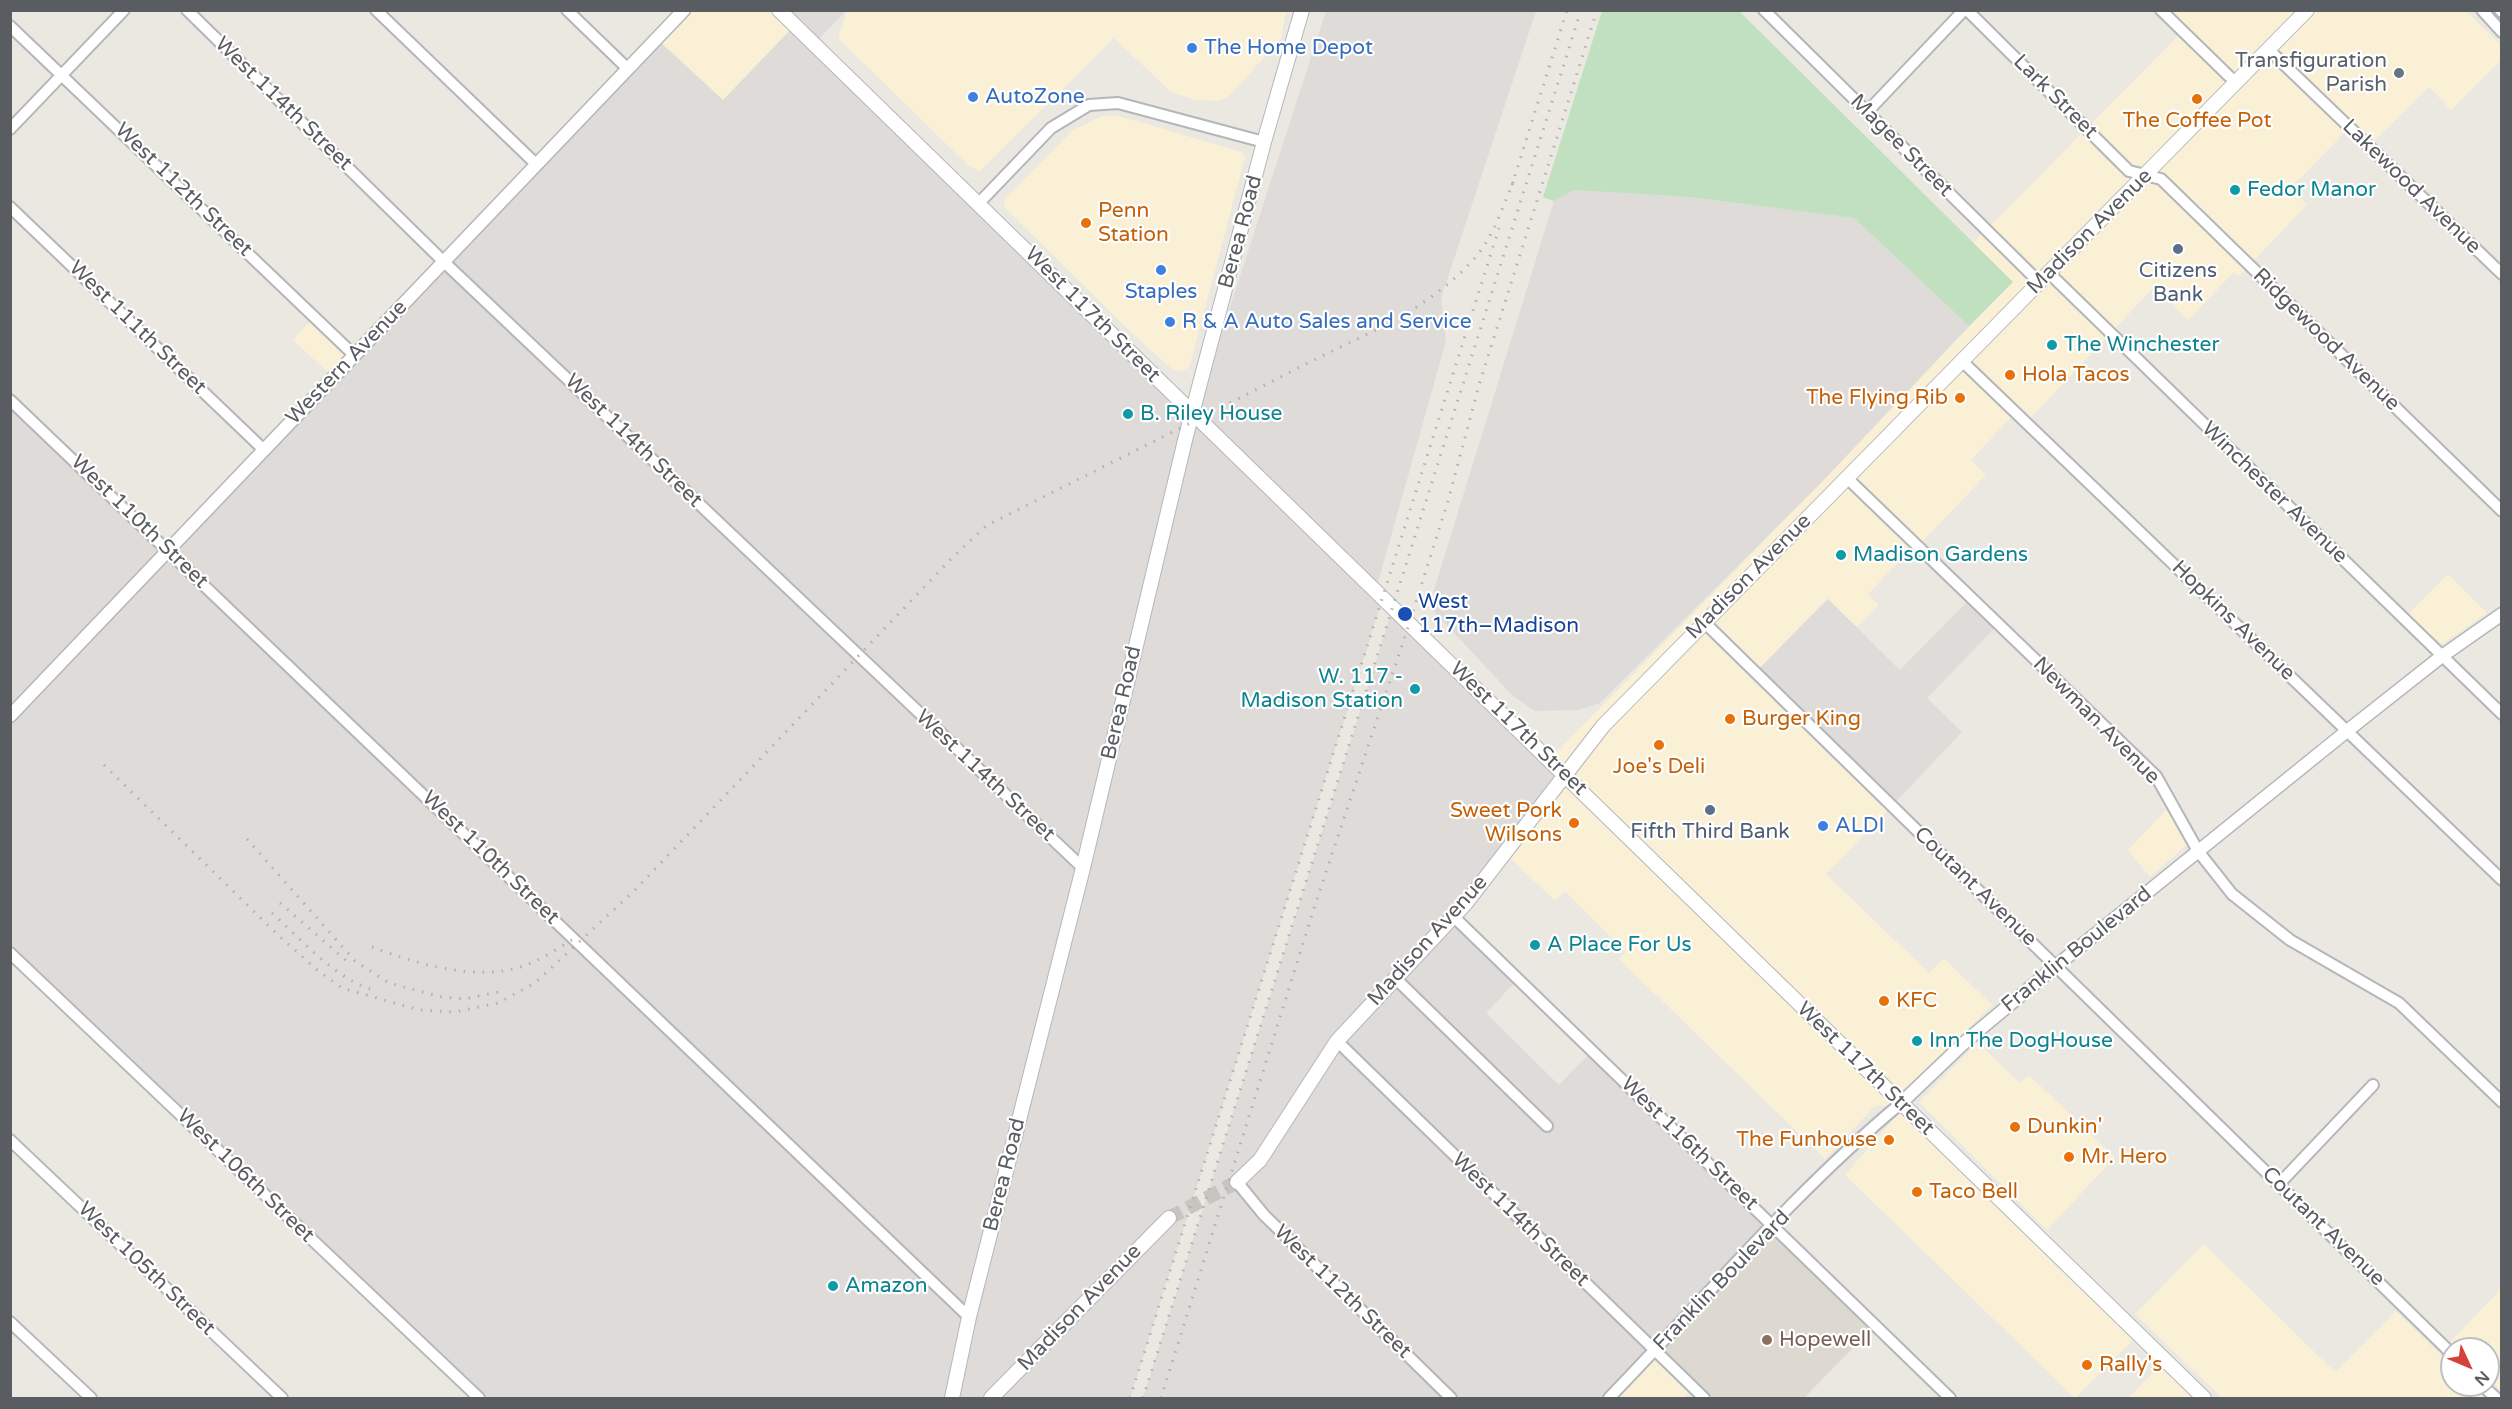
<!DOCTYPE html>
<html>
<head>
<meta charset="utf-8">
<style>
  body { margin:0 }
  #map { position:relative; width:2512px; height:1409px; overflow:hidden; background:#eae8e0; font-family:"Varela Round",sans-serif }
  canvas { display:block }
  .frame { position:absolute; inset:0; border:12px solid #595c60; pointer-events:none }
  .north { position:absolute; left:2440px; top:1337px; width:60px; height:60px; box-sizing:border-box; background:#fff; border:2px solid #bdbebf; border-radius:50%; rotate:134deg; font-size:16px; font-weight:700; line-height:24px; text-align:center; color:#595c60 }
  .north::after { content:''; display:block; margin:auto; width:21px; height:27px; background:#d6403b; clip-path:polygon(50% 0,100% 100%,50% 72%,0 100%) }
</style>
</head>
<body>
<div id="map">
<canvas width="2512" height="1409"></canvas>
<div class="frame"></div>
<div class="north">N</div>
</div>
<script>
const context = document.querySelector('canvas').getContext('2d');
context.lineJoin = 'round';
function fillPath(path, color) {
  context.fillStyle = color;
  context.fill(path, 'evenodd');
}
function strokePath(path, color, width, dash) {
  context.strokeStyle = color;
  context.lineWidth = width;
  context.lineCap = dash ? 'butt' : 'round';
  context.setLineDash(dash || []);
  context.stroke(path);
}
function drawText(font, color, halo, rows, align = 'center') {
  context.font = font + ' "Varela Round",sans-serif';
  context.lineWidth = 4.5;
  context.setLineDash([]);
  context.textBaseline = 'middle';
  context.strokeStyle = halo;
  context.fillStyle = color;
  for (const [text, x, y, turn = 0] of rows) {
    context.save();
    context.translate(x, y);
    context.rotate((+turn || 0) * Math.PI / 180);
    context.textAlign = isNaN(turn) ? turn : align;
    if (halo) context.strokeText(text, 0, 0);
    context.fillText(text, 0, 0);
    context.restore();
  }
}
fillPath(new Path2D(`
  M672,11H779L795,25L723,101L657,39L678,16Z
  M847,11V10L1286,11L1281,39L1230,95L1220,101L1196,100L1171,92L1114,38L980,171L970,167L838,38Z
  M2175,11H2466L2501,45V60L2451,110L2429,87L2367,148L2347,130L2291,188L2307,205L2239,276L2234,272L2188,320L2154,287L2025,424L2014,414L1971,460L1986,475L1920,544L1917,543L1868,594L1879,605L1857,627L1827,599L1751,677L1888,810L1826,874L1929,973L1944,958L1992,1005L1898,1099L2138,1335L2075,1398L1845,1175L1891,1122L1900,1105L1875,1106L1825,1159L1619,959L1626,952L1565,891L1555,901L1505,853L1551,758L1820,484L2012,282L1973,243L2178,36L2164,22Z
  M1102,116H1117L1140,122L1241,152L1245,157L1189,368L1179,371L1173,370L1132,333L1005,208L1004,200L1072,131Z
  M314,317L354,355L333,377L293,340Z
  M2448,574L2487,613L2441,645L2408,614Z
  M2168,808L2187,845L2150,877L2128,850Z
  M1978,1042L2020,1083L2029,1075L2115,1157L2047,1230L1919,1102Z
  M2204,1244L2335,1372L2396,1311L2452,1366V1385H2471L2485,1398H2222L2135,1314Z
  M2501,1289V1391L2488,1378V1349H2458L2450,1342Z
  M1655,1351L1693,1388L1683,1398H1609Z
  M2165,1361L2204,1398H2128Z`), '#f9f0d6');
fillPath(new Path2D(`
  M786,11H846L817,41Z
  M1326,11H1536L1441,298L1446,341L1377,586L1197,409Z
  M795,25L1383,597L1130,1398H479L11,953L10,400L169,551L657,39L723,100Z
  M1574,190L1689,197L1854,218L1969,326L1820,484L1600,703L1578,710L1535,711L1513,696L1429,606L1554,201Z
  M1828,599L1900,670L1969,600L1997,626L1927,698L1962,732L1888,810L1751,677Z
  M1393,607L1565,776L1453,916L1518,979L1486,1013L1559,1085L1592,1051L1773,1225L1609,1398H1143Z`), '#dedbd8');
fillPath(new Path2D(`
  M1773,1225L1875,1325L1804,1398H1704L1655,1351Z`), '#ddd9d1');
fillPath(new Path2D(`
  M1602,11H1739L2013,282L1969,326L1854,218L1689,197L1574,190L1554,201L1543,197Z`), '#c0e0bf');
strokePath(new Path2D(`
  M1169,1218L1237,1182`), '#c6c5c0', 14, [14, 7]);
const minor = new Path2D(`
  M187,10L444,262L1083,868
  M376,10L536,164
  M567,10L628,69
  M1764,10L2039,282
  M1967,10L2129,171L2161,179L2502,511
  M2161,10L2236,83
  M2482,10L2502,32
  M2500,10L2502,12
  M10,26L354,355
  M2269,50L2502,274
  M1867,112L1964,10
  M10,129L124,10
  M979,203L1051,128L1089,105L1118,103L1264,142
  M10,207L263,449
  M2048,272L2502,714
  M1963,362L2502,880
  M10,400L969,1317
  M1847,478L2156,776L2198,851L2232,894L2290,940L2399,1003L2502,1102
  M1704,622L2452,1354
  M1453,916L1950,1398
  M10,953L479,1398
  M1395,978L1547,1126
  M1337,1041L1704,1398
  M10,1140L282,1398
  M1237,1182L1264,1215L1451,1398
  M2279,1184L2373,1085
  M10,1322L91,1398
  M2482,1385L2496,1398
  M1609,1398C1704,1300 1794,1192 1900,1104`);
const tertiary = new Path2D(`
  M10,716L684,10
  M1900,1104L1966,1041L2056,966L2347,731L2442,656L2502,614`);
const secondary = new Path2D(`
  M779,10L2204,1398
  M1237,1182L1260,1160L1337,1041L1466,903L1603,726L2307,10
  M952,1398L969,1317L1083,868L1186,436L1264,142L1302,10
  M991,1398L1169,1218`);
strokePath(minor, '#b3b6ba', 14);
strokePath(tertiary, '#b3b6ba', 15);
strokePath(secondary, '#b4b7bc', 16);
strokePath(minor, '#fff', 10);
strokePath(tertiary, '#fff', 12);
strokePath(secondary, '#fff', 14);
strokePath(new Path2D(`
  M1512,185L1567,10
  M104,765L278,935L316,969L342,988L419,1010L455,1012L498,1003L535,983L634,891L950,560L986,526C1090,473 1194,422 1298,368C1362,335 1424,314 1474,259C1494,237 1503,205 1515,178
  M247,839L355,961L389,983L442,997L464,999L504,991
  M280,903L351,965
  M272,913C302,940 331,975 370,989
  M372,947C417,964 479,983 526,965C543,959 560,947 575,938
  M1130,1398L1499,228
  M1143,1398L1581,10
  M1161,1398L1316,902L1408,627L1448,501L1479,385L1597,10`), '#afb0b0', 3, [1.5, 8]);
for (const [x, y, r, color] of [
  [1192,48,6,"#3f7fe0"],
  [2399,73,6,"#6b7280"],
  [973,97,6,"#3f7fe0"],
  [2197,99,6,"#e8710a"],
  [2235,190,6,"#0f9aa8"],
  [1086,223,6,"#e8710a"],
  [2178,249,6,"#5c6f8a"],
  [1161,270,6,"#3f7fe0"],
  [1170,322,6,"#3f7fe0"],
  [2052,345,6,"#0f9aa8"],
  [2010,375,6,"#e8710a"],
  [1960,398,6,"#e8710a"],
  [1128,414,6,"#0f9aa8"],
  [1841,555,6,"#0f9aa8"],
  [1405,614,8,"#1a4fb4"],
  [1415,689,6,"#0f9aa8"],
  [1730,719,6,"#e8710a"],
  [1659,745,6,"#e8710a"],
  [1710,810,6,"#5c6f8a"],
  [1574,823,6,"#e8710a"],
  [1823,826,6,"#3f7fe0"],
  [1535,945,6,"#0f9aa8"],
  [1884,1001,6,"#e8710a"],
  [1917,1041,6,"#0f9aa8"],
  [2015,1127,6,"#e8710a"],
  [1889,1140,6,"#e8710a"],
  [2069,1157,6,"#e8710a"],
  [1917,1192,6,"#e8710a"],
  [833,1286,6,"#0f9aa8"],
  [1767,1340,6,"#8d6e63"],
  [2087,1365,6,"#e8710a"]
]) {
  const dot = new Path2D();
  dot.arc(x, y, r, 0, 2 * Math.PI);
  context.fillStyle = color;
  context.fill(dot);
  strokePath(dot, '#fff', 2);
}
drawText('21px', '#366cbe', '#fff', [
  ["The Home Depot",1204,48],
  ["AutoZone",985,97],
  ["Staples",1161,292,"center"],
  ["R & A Auto Sales and Service",1182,322],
  ["ALDI",1835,826]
], 'left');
drawText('21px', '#5b616d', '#fff', [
  ["Transfiguration",2387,61],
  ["Parish",2387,85]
], 'right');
drawText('21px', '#595c60', '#fff', [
  ["Lark Street",2055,97,45],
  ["West 114th Street",283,104,44],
  ["Magee Street",1901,146,45],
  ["Lakewood Avenue",2411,187,44],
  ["West 112th Street",183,190,44],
  ["Berea Road",1241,232,-75],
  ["Madison Avenue",2090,232,-45],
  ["West 117th Street",1092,315,45],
  ["West 111th Street",137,328,44],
  ["Ridgewood Avenue",2326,340,44],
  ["Western Avenue",347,363,-46],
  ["West 114th Street",633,441,44],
  ["Winchester Avenue",2274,493,44],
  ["West 110th Street",139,522,44],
  ["Madison Avenue",1749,577,-45],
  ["Hopkins Avenue",2233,621,44],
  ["Berea Road",1122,703,-77],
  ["Newman Avenue",2096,721,45],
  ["West 117th Street",1518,729,44],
  ["West 114th Street",985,776,43],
  ["West 110th Street",490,858,44],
  ["Coutant Avenue",1975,887,44],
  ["Madison Avenue",1428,941,-48],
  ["Franklin Boulevard",2077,950,-39],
  ["West 117th Street",1865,1069,44],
  ["West 116th Street",1689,1144,44],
  ["Berea Road",1005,1175,-76],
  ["West 106th Street",245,1176,44],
  ["West 114th Street",1520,1220,44],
  ["Coutant Avenue",2323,1227,44],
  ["West 105th Street",146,1269,44],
  ["Franklin Boulevard",1722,1281,-46],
  ["West 112th Street",1342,1292,44],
  ["Madison Avenue",1080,1308,-46]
]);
drawText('21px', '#c56008', '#fff', [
  ["The Coffee Pot",2197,121,"center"],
  ["Penn",1098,211],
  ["Station",1098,235],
  ["Hola Tacos",2022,375],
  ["The Flying Rib",1948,398,"right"],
  ["Burger King",1742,719],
  ["Joe's Deli",1659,767,"center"],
  ["Sweet Pork",1562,811,"right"],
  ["Wilsons",1562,835,"right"],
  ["KFC",1896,1001],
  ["Dunkin'",2027,1127],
  ["The Funhouse",1877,1140,"right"],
  ["Mr. Hero",2081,1157],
  ["Taco Bell",1929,1192],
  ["Rally's",2099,1365]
], 'left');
drawText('21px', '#0d838f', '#fff', [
  ["Fedor Manor",2247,190],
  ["The Winchester",2064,345],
  ["B. Riley House",1140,414],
  ["Madison Gardens",1853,555],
  ["W. 117 -",1403,677,"right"],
  ["Madison Station",1403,701,"right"],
  ["A Place For Us",1547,945],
  ["Inn The DogHouse",1929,1041],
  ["Amazon",845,1286]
], 'left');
drawText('21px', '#4e5e75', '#fff', [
  ["Citizens",2178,271],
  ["Bank",2178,295],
  ["Fifth Third Bank",1710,832]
]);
drawText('21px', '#164399', '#fff', [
  ["West",1418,602],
  ["117th–Madison",1418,626]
], 'left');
drawText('21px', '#785e54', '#fff', [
  ["Hopewell",1779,1340]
], 'left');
</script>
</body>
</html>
